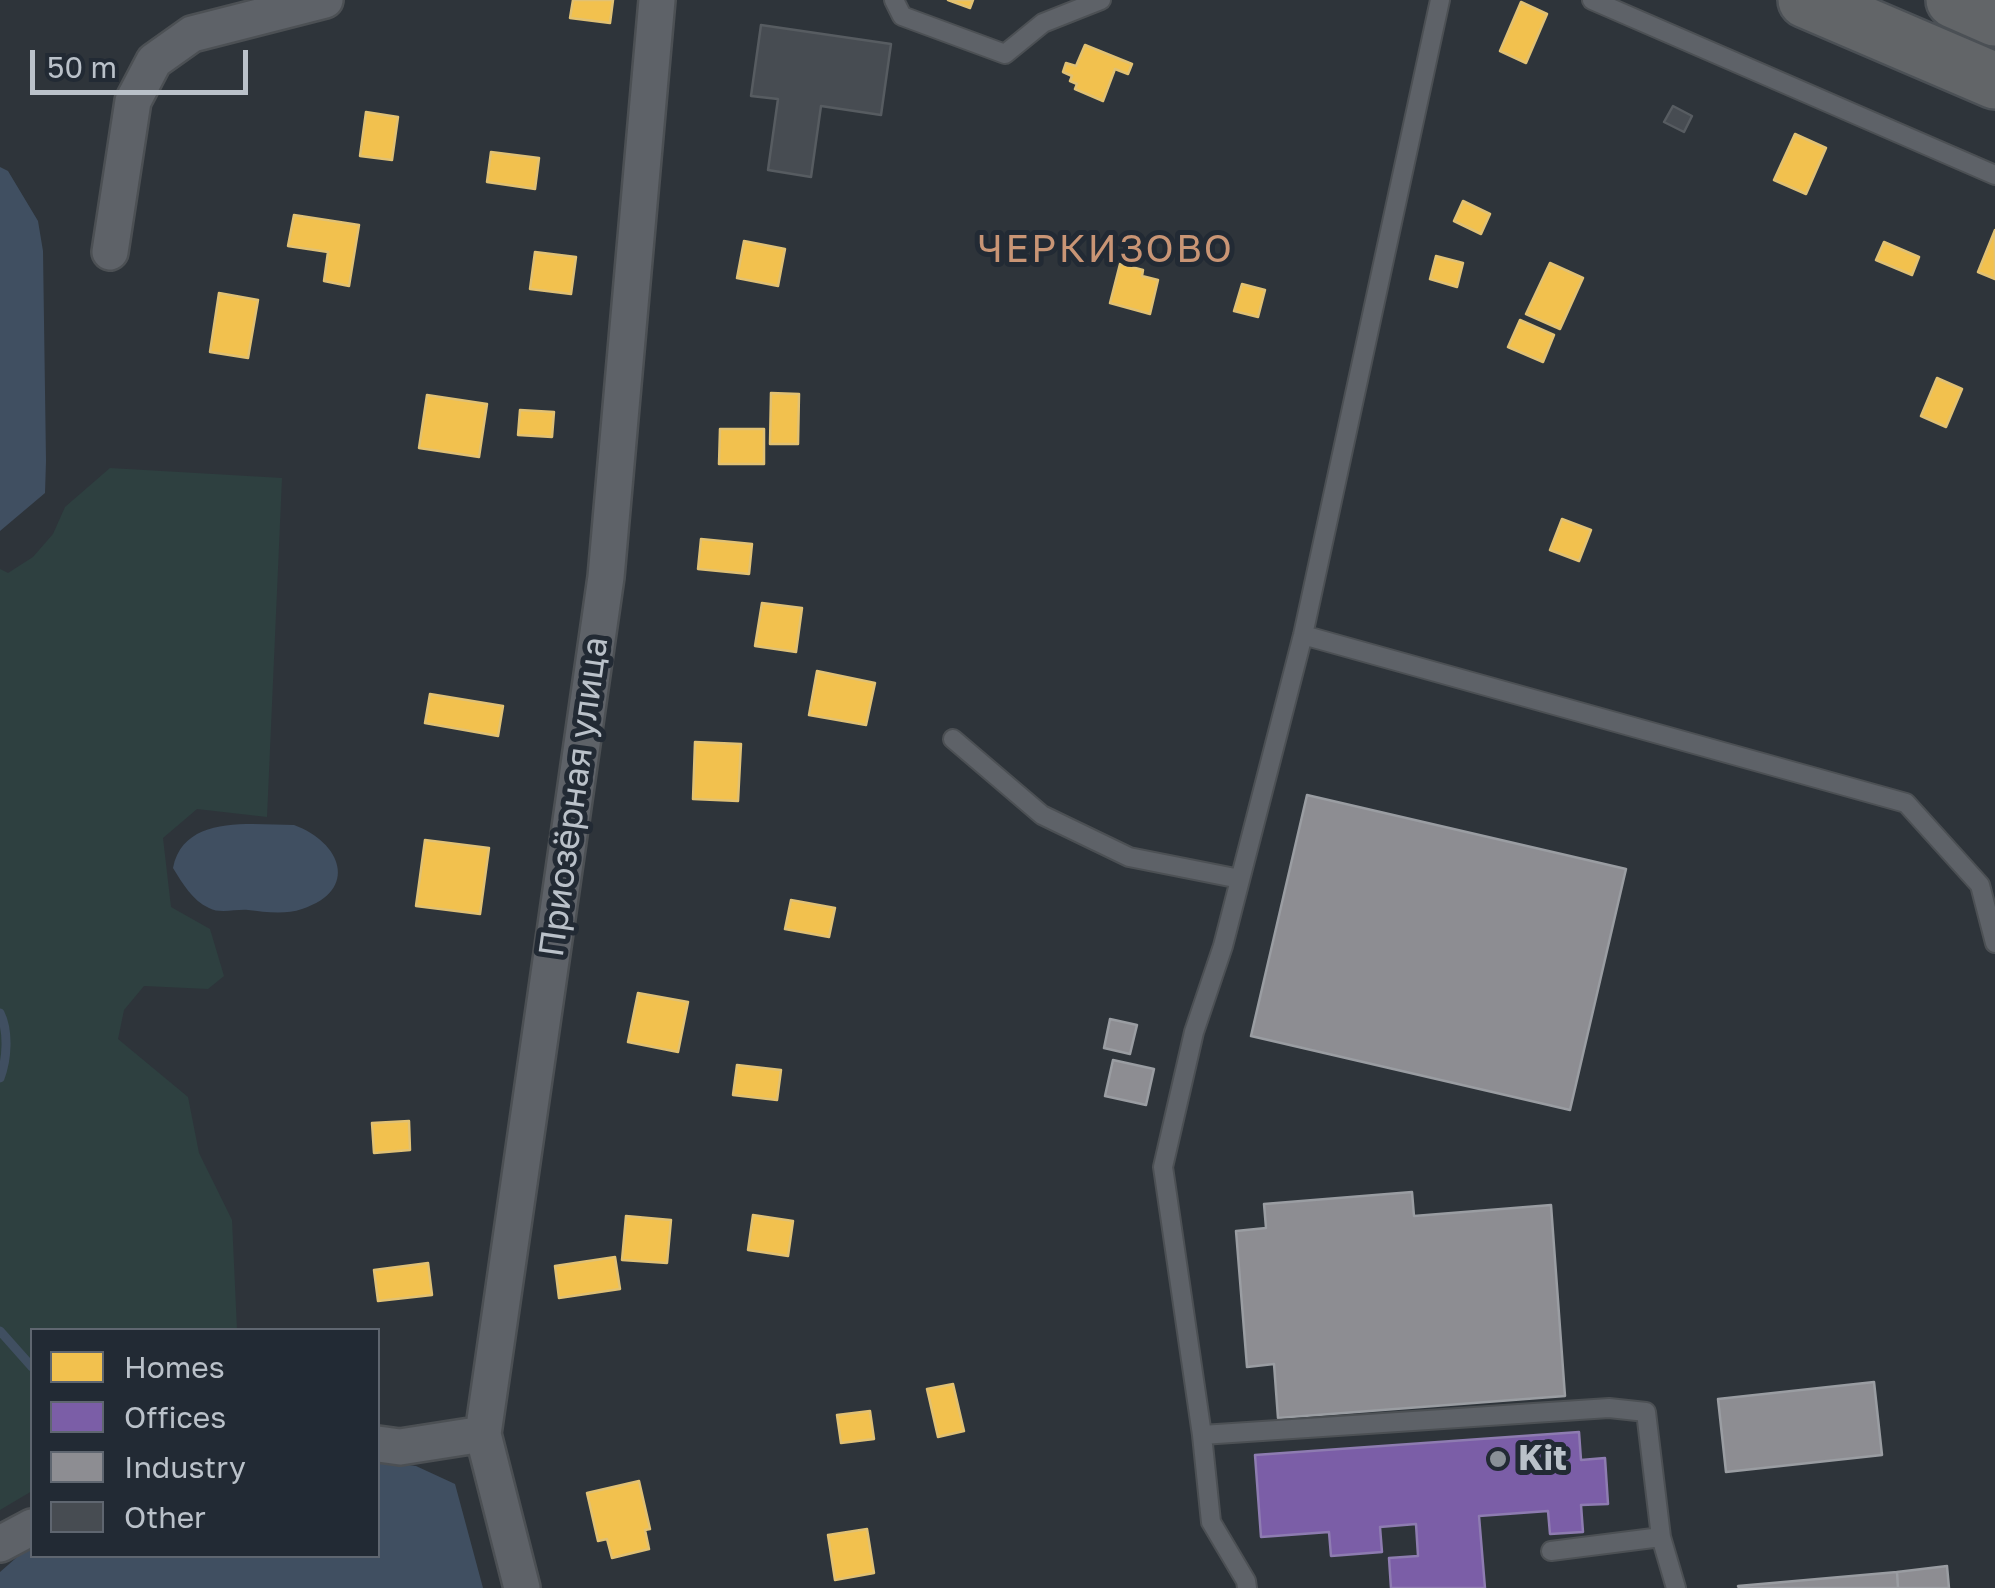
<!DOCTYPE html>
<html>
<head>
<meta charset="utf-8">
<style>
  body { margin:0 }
  #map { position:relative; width:1995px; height:1588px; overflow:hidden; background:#2e343a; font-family:"Golos Text",sans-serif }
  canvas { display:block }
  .legend { position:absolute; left:30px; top:1328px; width:350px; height:230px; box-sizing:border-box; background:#222a34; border:2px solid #5f6670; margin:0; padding:12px 18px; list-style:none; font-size:30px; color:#bac1c9 }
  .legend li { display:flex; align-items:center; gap:20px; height:50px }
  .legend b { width:50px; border:2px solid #5f6670 }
  .scale { position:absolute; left:30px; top:50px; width:218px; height:45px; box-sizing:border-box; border:5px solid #bac1c9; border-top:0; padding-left:12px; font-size:30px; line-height:35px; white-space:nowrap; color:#bac1c9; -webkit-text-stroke:8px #222a34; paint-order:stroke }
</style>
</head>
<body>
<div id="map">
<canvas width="1995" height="1588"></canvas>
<ul class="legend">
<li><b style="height:28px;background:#f2c14e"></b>Homes</li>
<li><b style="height:28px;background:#7b5ea7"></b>Offices</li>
<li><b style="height:28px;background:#8d8d92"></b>Industry</li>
<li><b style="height:28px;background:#474c52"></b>Other</li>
</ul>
<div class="scale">50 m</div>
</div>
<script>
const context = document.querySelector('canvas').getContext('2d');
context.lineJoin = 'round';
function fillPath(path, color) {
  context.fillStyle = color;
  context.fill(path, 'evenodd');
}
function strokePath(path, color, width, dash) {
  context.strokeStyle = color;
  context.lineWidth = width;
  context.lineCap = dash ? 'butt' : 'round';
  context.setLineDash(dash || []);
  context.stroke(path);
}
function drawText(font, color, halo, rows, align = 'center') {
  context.font = font + ' "Golos Text",sans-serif';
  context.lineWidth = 10;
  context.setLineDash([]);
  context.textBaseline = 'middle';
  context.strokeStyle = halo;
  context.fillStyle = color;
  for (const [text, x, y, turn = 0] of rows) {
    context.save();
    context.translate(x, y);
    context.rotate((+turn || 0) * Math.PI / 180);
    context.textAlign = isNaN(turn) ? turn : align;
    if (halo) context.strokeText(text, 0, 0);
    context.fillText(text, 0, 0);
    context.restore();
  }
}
fillPath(new Path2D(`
  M110,468L282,478L267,817L197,809L163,838L171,907L210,929L224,976L208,989L144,986L124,1010L118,1039L188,1097L199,1153L232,1220L237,1330H32V1491L0,1510V569L8,573L33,557L53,534L65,507Z`), '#2e4040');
fillPath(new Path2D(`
  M0,167L8,171L38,221L43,251L46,461L45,493L0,531Z
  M294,825C341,842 360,890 302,909C285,915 265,912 248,910C235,909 220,914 209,908C192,900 183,884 173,868C184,814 251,825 294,825Z
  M378,1461L416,1466L455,1484L483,1588H0V1572L32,1544V1556H378Z`), '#404f61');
const homes = new Path2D(`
  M573,0H613L610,23L570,18Z
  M948,0H973L970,8Z
  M1521,2L1547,14L1526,63L1500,51Z
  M1085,45L1132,64L1128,74L1115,69L1103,101L1075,89L1077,84L1070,81L1072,76L1063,72L1066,63L1076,66Z
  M366,112L398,117L392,160L360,156Z
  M1795,134L1826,148L1806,194L1774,180Z
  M491,152L539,158L535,189L487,182Z
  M1463,201L1490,214L1481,234L1454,221Z
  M294,215L359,225L349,286L324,281L328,252L288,246Z
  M1995,230V279L1978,272Z
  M744,241L785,249L778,286L737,278Z
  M1884,242L1919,257L1912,275L1876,260Z
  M535,252L576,257L571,294L530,289Z
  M1436,256L1463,263L1457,287L1430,279Z
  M1550,263L1583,278L1560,329L1526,314Z
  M1120,264L1143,270L1142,276L1158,280L1150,314L1110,303Z
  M1242,284L1265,290L1258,317L1234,311Z
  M219,293L258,300L248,358L210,352Z
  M1520,320L1554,335L1543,362L1508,347Z
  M1937,378L1962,389L1946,427L1921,416Z
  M771,393L799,394L798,444H770Z
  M427,395L487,404L479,457L419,448Z
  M520,410L554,412L552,437L518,435Z
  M720,429H764V464H719Z
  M1562,519L1591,530L1579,561L1550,550Z
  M701,539L752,544L749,574L698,569Z
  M762,603L802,608L796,652L755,646Z
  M817,671L875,683L866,725L809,715Z
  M430,694L503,706L498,736L425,723Z
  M695,742L741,744L738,801L693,799Z
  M425,840L489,848L480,914L416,906Z
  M791,900L835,908L829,937L785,929Z
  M638,993L688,1002L678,1052L628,1042Z
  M737,1065L781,1070L777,1100L733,1095Z
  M409,1121L410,1150L374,1153L372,1123Z
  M753,1215L793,1221L788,1256L748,1250Z
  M626,1216L671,1220L667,1263L622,1260Z
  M615,1257L620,1289L559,1298L555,1266Z
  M428,1263L432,1295L378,1301L374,1270Z
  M953,1384L964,1431L938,1437L927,1389Z
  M870,1411L874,1439L841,1443L837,1415Z
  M639,1481L650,1529L645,1530L649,1549L612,1558L607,1539L598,1541L587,1493Z
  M867,1529L874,1573L835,1580L828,1535Z`);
fillPath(homes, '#f2c14e');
strokePath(homes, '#e1c173', 2.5);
const offices = new Path2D(`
  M1579,1432L1581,1460L1605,1458L1608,1504L1581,1505L1583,1532L1550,1534L1548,1511L1479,1516L1485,1588H1391L1389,1558L1418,1556L1416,1524L1380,1527L1382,1552L1331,1556L1329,1532L1261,1537L1255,1455Z`);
fillPath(offices, '#7b5ea7');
strokePath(offices, '#8e7cb1', 2.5);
const industry = new Path2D(`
  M1307,795L1626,869L1570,1110L1251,1036Z
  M1110,1019L1137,1025L1130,1054L1104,1048Z
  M1113,1060L1154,1069L1146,1105L1105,1096Z
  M1412,1192L1414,1216L1551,1205L1565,1396L1278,1418L1274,1364L1247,1367L1236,1231L1266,1228L1264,1204Z
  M1874,1382L1882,1455L1726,1472L1718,1399Z
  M1947,1566L1949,1588H1898L1897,1572Z
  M1897,1572L1898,1588H1739L1738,1586Z`);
fillPath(industry, '#8d8d92');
strokePath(industry, '#9a9da2', 2.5);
strokePath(new Path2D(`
  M0,1013C9,1031 7,1060 0,1078
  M0,1331L32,1367`), '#404f61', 9);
const building = new Path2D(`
  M761,25L891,44L881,115L821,106L811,177L768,170L778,99L751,96Z
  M1673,106L1692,116L1684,132L1664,122Z`);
fillPath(building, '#474c52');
strokePath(building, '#575c61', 2.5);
const service = new Path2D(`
  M894,0L902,16L1005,54L1043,23L1101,0
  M1592,0L1995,175
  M1303,635L1906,803L1980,885L1995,943
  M953,739L1042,815L1129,857L1240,879
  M1202,1435L1609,1408L1646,1412L1661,1537L1551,1551
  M1661,1537L1676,1588
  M1247,1588L1246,1581L1211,1522L1202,1435L1163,1167L1194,1032L1223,946L1303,635L1440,0`);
const minor = new Path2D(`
  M110,252L133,101L154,61L192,34L325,0
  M378,1444L400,1447L483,1434
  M0,1544L32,1527
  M522,1588L483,1434L606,577L657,0`);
const trunk = new Path2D(`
  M1806,0L1995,81
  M1954,0L1995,18`);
strokePath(service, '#4c5054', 22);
strokePath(minor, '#4c5054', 40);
strokePath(trunk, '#4b5055', 60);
strokePath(service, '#5e6268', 18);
strokePath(minor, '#5e6268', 35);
strokePath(trunk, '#626568', 55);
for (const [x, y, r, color] of [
  [1498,1459,10,"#899097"]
]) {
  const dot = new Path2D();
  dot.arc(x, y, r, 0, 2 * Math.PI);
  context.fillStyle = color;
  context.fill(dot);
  strokePath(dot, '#222a34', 4);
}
drawText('35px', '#bac1c9', '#222a34', [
  ["Приозёрная улица",574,797,-82]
]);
drawText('bold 35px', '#bac1c9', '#222a34', [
  ["Kit",1518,1459]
], 'left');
context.letterSpacing = '2.5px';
drawText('38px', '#c99575', '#222a34', [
  ["ЧЕРКИЗОВО",1106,250]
]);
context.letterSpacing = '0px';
</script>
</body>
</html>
